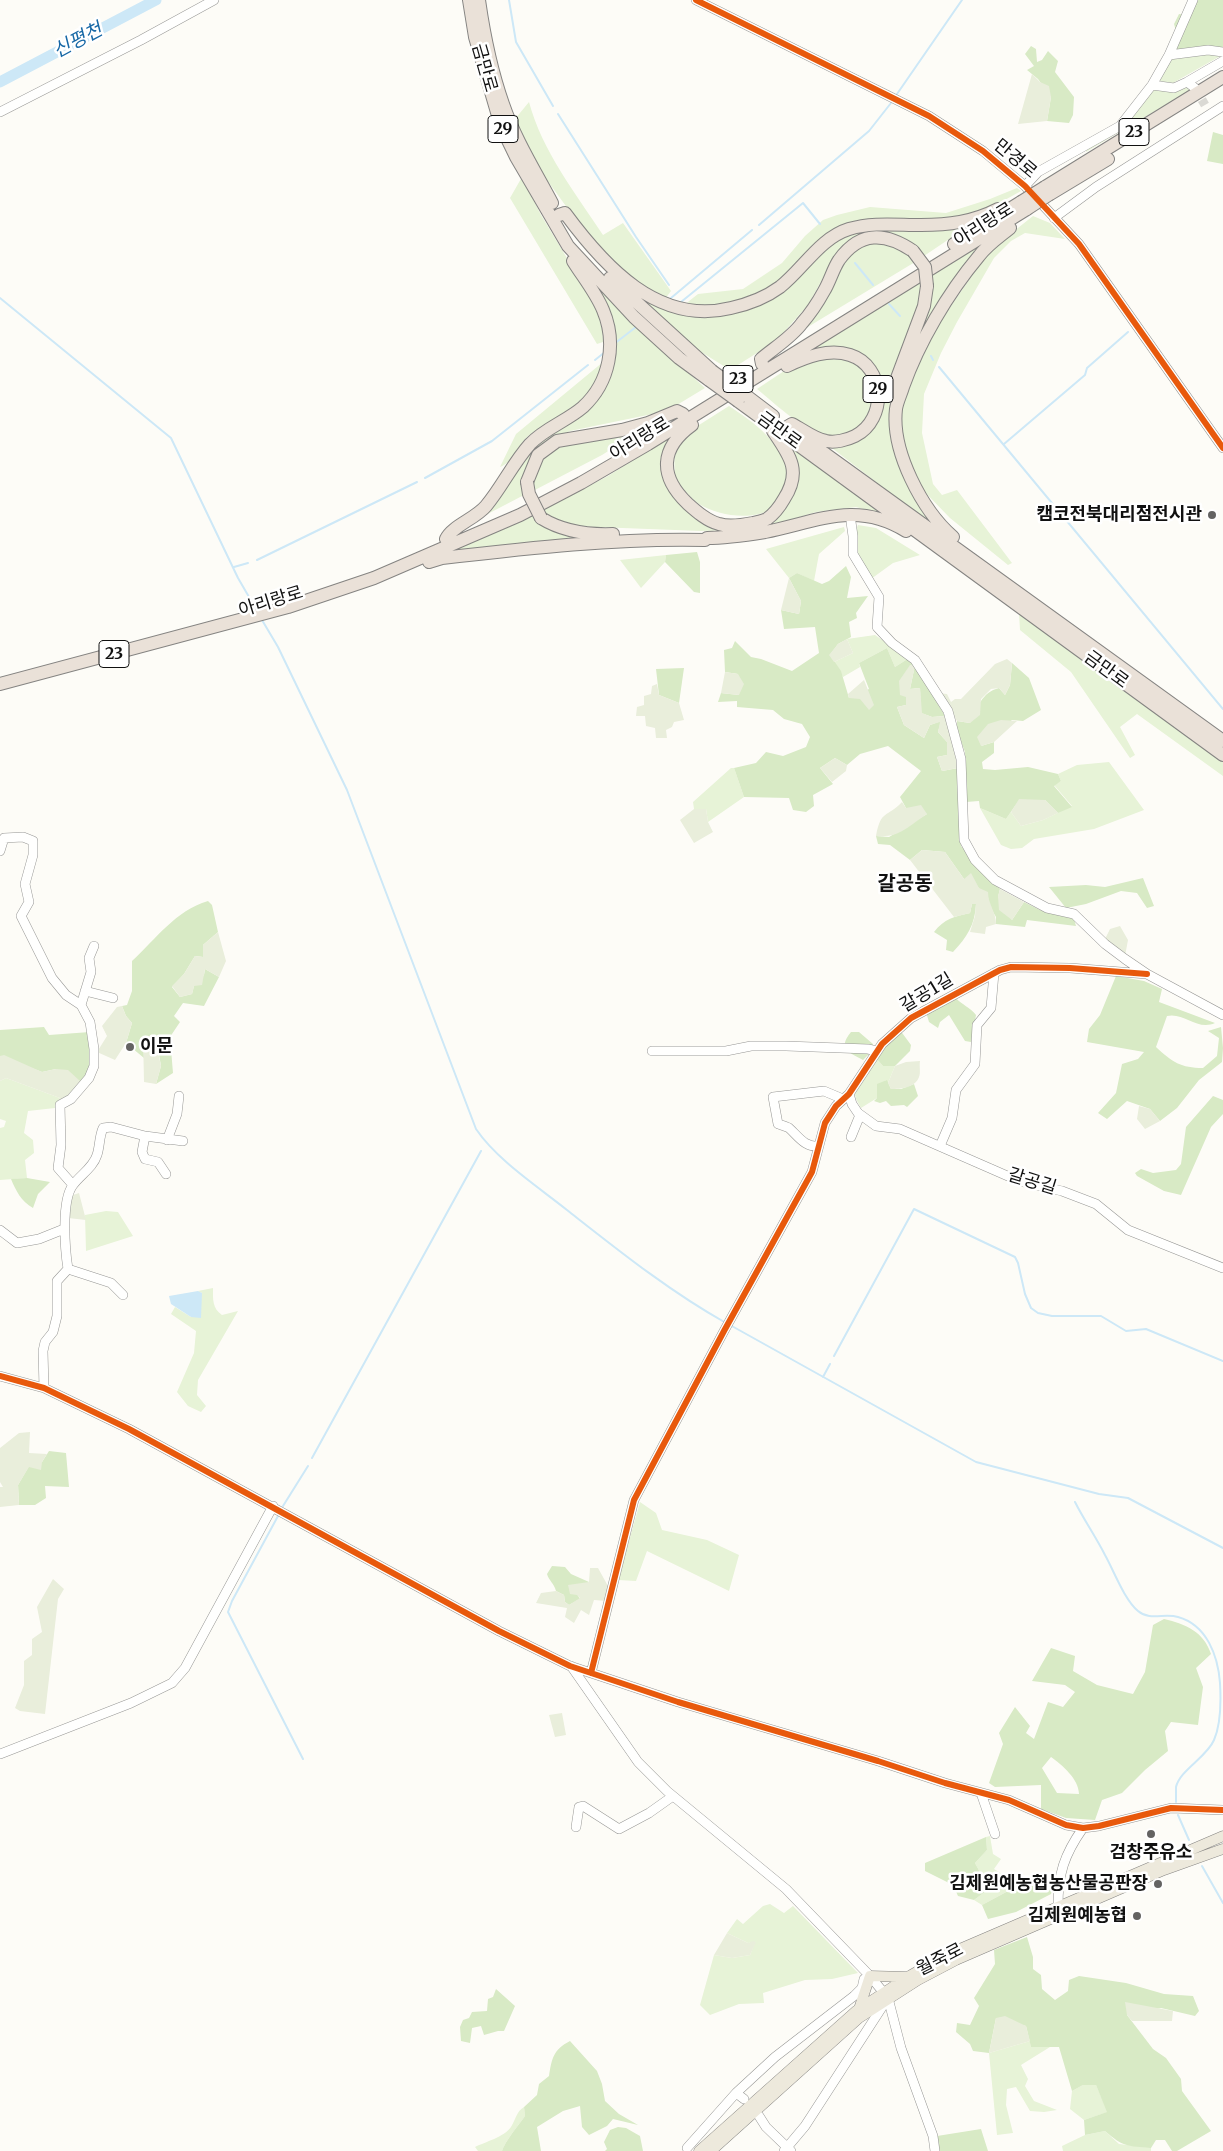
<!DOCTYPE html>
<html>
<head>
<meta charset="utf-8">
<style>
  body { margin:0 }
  canvas { display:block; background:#fdfcf7 }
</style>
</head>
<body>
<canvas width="1223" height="2151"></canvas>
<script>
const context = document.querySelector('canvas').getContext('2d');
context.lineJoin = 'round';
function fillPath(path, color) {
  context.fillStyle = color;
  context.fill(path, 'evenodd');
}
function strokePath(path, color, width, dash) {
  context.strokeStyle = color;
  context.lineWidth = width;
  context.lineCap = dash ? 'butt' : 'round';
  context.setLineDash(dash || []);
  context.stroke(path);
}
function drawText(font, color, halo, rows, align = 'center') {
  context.font = font + ' Merriweather,"Noto Sans KR",serif';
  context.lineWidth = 5;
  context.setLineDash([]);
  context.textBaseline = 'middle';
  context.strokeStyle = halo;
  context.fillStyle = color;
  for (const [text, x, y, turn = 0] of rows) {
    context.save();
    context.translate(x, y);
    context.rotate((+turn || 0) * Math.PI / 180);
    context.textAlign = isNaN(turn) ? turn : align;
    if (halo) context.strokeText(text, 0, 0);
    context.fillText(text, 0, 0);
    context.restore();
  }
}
fillPath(new Path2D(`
  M1204,55H1222L1173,83L1158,81L1172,59Z
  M1187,85L1192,89L1086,152L1087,148L1124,125L1152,88Z
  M529,102C542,151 576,194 603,235L623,223L671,291L665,299L628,278L590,239L541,172L515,119Z
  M522,177L541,215L594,303L602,320L603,342L597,344L510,198Z
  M1017,188L1021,191L994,206L959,218L843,226L775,285L745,300L709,307L684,305L698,294L743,289L782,263L805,236L823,220L837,215L870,207L946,213L990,199Z
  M1033,216L1050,223L1065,239L1025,233L1011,241L994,258L957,322L941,353L924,394L922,433L933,484L942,495L957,490L1012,563L1008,565L950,518L916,483L902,443L900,409L913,371L942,319L989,251Z
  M970,225L924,256L879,233L833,260L808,305L776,341L730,370L698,350L624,287L679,314H732L773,298L821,254L844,236L869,228Z
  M988,238L912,355L932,274Z
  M881,242L899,246L915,262L793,336L846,260L858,246Z
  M920,281V299L893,435L903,476L930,518L929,523L819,438L840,448L859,438L882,398L867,360L804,352Z
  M593,282L634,323L705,388L667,411L570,431L540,446L531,458L524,495L480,518L530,448L593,403L615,363L613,322Z
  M819,358L855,361C860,367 869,374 872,382C881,407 861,442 832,437C804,432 778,406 757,389L784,371Z
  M603,362C597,393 573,408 548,423C542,427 534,431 528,436C518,445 514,462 500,467L516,434Z
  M729,406C753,422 784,443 787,474C788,483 784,492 779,498C776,502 773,508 769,510C749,521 717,515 699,504C690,498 682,487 675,479L674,451L699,425Z
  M648,426L602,455L533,491C534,479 535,464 544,454C559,439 625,431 648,426Z
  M672,435L662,464L671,494L705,521L756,526L794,493L783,438L888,516L856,507L816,512L786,521L743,530L701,531L570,526L546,515L543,510L608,476Z
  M534,514L599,537L452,551Z
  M858,525L876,528L920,555L893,563L871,579C862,562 849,544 858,525Z
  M844,527L845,531L819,554L814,581L797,573L789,578L766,549Z
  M666,555L665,562L641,588L620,560Z
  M1019,613L1223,761V776L1137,714L1120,727L1135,755L1130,758L1071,672L1020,630Z
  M875,635L909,658L895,667L887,648L859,663L860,667L843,677L834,662L853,653L847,639Z
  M1109,762L1144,810L1094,829L1034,839L1022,848L1011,849L1001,845L980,808L1006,819L1011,812L1021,826L1043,820L1072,806L1054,785L1061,781L1058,774L1077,765Z
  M731,768H734L744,797L708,822L706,809H694L693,802Z
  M876,1058L883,1066H895L888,1083L886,1080L877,1098L861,1108L856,1099L854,1091Z
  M6,1078L60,1098L55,1108L28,1111L24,1133L33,1140L34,1153L25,1160L27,1178L0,1180V1128L4,1127L6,1121L0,1119V1081Z
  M106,1211L118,1212L133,1236L86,1251L85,1215Z
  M213,1288C213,1299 212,1308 222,1315L238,1311L198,1380L197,1395L206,1406L201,1412L188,1406L177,1392L194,1353L196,1331L171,1314L175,1307L191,1317L202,1293L198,1291Z
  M640,1502L656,1513L662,1530L707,1540L739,1555L729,1591L647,1551L636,1581L618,1580Z
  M990,1836L993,1854L1001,1859L994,1869L1023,1887L1010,1890L982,1905L974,1900L989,1889L975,1863L987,1850L986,1837Z
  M770,1904L784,1913L793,1906L858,1973L832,1979L805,1980L763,1993L764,2003L739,2004L710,2015L700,2005L714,1955L732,1958L750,1955L755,1942L748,1943L727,1933L737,1919L743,1924L763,1906Z
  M1030,2041L1031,2047H1050L1021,2065L1028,2079L1025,2086L1034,2101L1057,2110L1044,2112L1030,2111L1016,2087L1007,2089L1006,2105L1013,2133L997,2135L989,2053Z
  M1083,2085H1096L1108,2112L1084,2120L1070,2109L1072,2091Z
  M524,2107L525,2116C518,2126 505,2141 502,2151H478L475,2147C485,2142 504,2137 511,2127C516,2119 516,2112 524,2107Z
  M1105,2131L1119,2144L1151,2148V2151H1063L1062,2146L1085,2135Z`), '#e7f3d7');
fillPath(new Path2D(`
  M1197,0H1223V49L1206,46L1176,50L1179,42L1174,24L1179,14L1187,15Z
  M1031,46L1036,49L1037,62L1042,60L1048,51L1058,61L1055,72L1074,97L1073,115L1069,123L1047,121L1051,97L1038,79L1027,70L1034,66L1025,54Z
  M1213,132L1223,135V164L1207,161Z
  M697,552L700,562V593L694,592L665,562L666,555Z
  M846,566L851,577L847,598L868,596L856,613L857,618L849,622L851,637L838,644L830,655L841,671L849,698L869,689L859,663L887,648L895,667L909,658L915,665L945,716L932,717L921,713L920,688L910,689L915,665L906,697V705L897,707L904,725L924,738L930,725L941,721L938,732L947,742V755L937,757L942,771L958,768V799L961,846L1000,889L998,897L1012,920L1024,902L1040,910L1074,919L1076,926L1027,920L1025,927L996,924V917L979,888L964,879L945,852L922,850L910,860L890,845L878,844L876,836L889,837L927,814L906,808L900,797L921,771L888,746L860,754L847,765L835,758L820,768L833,784L813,795L814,806L806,812L793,810L789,798L744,797L734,768L756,763L766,752L783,756L806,747L810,737L802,724L784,719L773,710L737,707V701L718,702L721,693L739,695L738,674L725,672L724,650L732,648L735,641L751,657L761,659L792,671L819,653L815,627L784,629L781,610L799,614L801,601L789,578L797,573L822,584L829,581Z
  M1012,663L1029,678L1041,710L1023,721L1012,720L981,746L994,742V753L982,762L983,769L995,770L1028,767L1058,774L1061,781L1054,786L1072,807L1058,813L1045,800L1015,806L1006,819L980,808L979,801L966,802L965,752L957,731V721L970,723C977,708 982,692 999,688L1005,695L1010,685Z
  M684,668L679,703L659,695L656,669Z
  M1143,878L1154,906L1147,908L1137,893L1121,891L1086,904L1066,908L1049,887L1086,885L1105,887Z
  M208,901L212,905L218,932L203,945V957L195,956L184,974L172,987L180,997L192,994L194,986L204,975L205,969L219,977L204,1006L183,1003L174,1016L180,1022L170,1037L173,1073L156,1084L161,1066L156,1037L143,1036L144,1058L126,1043L132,1023L126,1016L122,1006L127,1005L132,991V961C157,938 175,911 208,901Z
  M972,904H976C975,925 967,937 953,952L946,950L947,940L934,932C944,919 955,916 970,913Z
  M1116,976L1144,981L1162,989L1159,1002L1215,1023C1197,1031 1184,1012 1167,1016L1156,1047C1172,1062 1181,1068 1203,1068L1217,1056L1219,1038L1208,1031L1221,1027L1223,1048L1222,1062L1199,1080L1177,1108L1160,1121L1150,1109L1127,1101L1107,1119L1098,1113L1116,1093L1122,1064L1138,1059L1144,1052L1087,1042L1089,1029L1100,1015Z
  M956,998C962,1005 970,1007 976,1015L971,1042L965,1041L949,1015L940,1022L938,1028L929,1022L926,1012Z
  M44,1027L49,1035L90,1032L91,1066L81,1086L56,1069L42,1072L0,1056V1030Z
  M900,1030L911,1045L910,1051L895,1066H883L876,1058L884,1046Z
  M851,1032H859L873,1044L872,1051L863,1060C849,1052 837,1049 851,1032Z
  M887,1080L891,1089H901L914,1084L918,1096L907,1107L904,1105L891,1106L886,1101L880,1103L874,1101L877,1098V1084Z
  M1213,1096L1223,1100V1114L1211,1127L1181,1195L1164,1191L1137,1176L1135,1173L1141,1169L1153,1173L1176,1170L1181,1164L1186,1127Z
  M27,1178L50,1182L38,1194L33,1208C21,1201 16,1191 11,1179Z
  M49,1451L66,1453L69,1487L45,1486L46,1498L35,1505H19L18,1485L29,1466L42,1462Z
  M552,1566L565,1567L571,1574L589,1582L577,1594L580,1599L569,1605L565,1602L564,1595L556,1591C554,1583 549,1581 547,1574Z
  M1164,1619C1186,1624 1204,1632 1211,1654L1196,1668L1203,1687L1198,1725L1171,1722L1165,1731L1168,1751L1145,1770L1122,1793L1102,1800L1095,1820L1066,1818L1041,1809V1785L995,1787L989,1783L1003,1744L999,1733L1015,1707L1030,1726L1026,1733L1034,1739L1048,1702L1063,1707L1075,1692L1065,1685L1032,1681L1051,1648L1075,1656L1073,1671L1097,1685L1133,1694L1145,1672L1153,1625ZM1051,1757C1062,1765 1079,1779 1079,1794L1057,1793L1042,1768Z
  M986,1837L987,1850L975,1863L989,1889L974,1900L958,1896L953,1885L925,1871V1863Z
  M1035,1876L1055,1880L1051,1894L1016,1912L988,1919L982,1905L1010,1890L1023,1887Z
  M1027,1937L1033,1957V1969L1041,1975L1042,1989L1055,2000L1068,1991L1069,1980L1079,1976L1126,1983L1164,1994L1193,1996L1199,2011L1195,2016L1161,2008L1127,2015L1153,2049L1166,2058L1181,2079L1182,2091L1211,2131L1177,2151H1172L1165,2140H1156L1151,2148C1128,2146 1123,2147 1105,2131L1085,2135L1084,2120L1107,2112L1096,2085H1083L1072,2091L1059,2047H1031L1026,2026L996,2018L989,2053L973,2051L970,2044L956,2032L957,2023L970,2025L979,2006L974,1998L995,1964L994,1950Z
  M496,1989L515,2006L504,2031H498L484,2035L481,2026L472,2028L470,2043L461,2041L460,2027L463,2020L469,2018L472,2012L487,2011L488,1999L493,1997Z
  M570,2041L597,2071L602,2084L605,2101L619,2114L638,2125L613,2119L607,2126L589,2135L582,2127L580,2106L563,2111L537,2127L541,2151H502C505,2141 518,2126 525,2116L524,2107L537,2095L539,2084L549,2076C552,2058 553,2050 570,2041Z
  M618,2127L626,2128L640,2136L643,2151H605L607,2149L604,2142L610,2130Z
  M981,2129L988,2151H939L937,2136Z`), '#d8eac5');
fillPath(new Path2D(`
  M1032,74L1040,82L1049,86L1051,97L1047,121L1018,124Z
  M789,578L801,601L799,614L781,610Z
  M847,639L853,653L834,662L829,655L838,644Z
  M1007,659L1012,663L1010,685L1005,695L999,688L991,689L981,699L980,715L970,723L957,721L938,693L947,694L951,702L955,699H961L995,664Z
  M910,665H915L910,689L920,688L922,713L932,717L945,716L955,746L958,768L942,771L937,757L947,755V742L938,732L940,722L930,725L924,738L904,725L897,707L906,705V697L900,695L899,681Z
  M725,672L738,674L744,684L739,695L721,693Z
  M864,680L874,705L869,710L860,699L849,698L848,694Z
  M657,684L659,695L679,703L684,720L674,722L672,727L666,730L667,738H656L655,728L646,726L645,716H636L637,707L644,705V696L651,694L652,686Z
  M1001,720L1017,721L994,742L981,746L977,737L988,724Z
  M835,758L847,765L846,771L832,782L820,768Z
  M1019,799L1045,800L1058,813L1043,820L1021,826L1011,812Z
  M902,802L906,808L921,805L927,814C907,827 900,838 876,836C881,809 887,818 902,802Z
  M694,809H706L708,822L713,832L694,843L680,820Z
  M922,850L945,852L964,879L971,873L979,888L988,892C988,904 996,912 996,924L986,927L985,934L970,932L975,916L976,904H972L970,913L954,917L910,860Z
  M1000,889L1024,902L1012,920L999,910L998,896Z
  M1120,926L1128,940L1125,956L1105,939L1110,929Z
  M218,932L226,961L219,977L205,969L202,985L194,986L192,994L180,997L172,986L184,974L195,956L203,957V945Z
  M122,1006L126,1016L132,1023L126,1043L115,1060L97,1052L107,1036L102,1026L117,1007Z
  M143,1036L155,1037L161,1066L156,1084L144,1082Z
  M4,1055L42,1072L56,1069L68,1070L80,1081L81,1086L68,1098L58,1103L60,1098L6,1078L0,1081V1056Z
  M920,1061C919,1066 921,1073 919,1077C915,1088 900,1089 891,1089L888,1083L895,1066L906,1062Z
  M1139,1106L1150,1109L1160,1121L1145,1129L1137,1119Z
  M79,1193L86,1220L68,1218L70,1196Z
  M30,1432L29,1453L47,1454L42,1462L41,1470L29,1467L18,1485L19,1505L0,1507V1487H3L0,1482V1448L19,1433Z
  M590,1568H598L608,1586L606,1601L594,1600L589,1615L581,1610L574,1623L565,1617L567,1608L536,1603L541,1593L556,1591L564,1595L565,1602L569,1605L580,1598L577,1595L570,1594L568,1585L589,1582Z
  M53,1579L64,1589L58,1599L45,1714L20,1711L15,1708L24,1685V1661L32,1655V1639L42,1632L37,1607Z
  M562,1713L566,1735L555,1737L549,1715Z
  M727,1933L748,1943L753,1941L756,1942L750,1955L732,1958L714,1955Z
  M1125,2002L1173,2011L1172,2021H1132L1127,2015Z
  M1005,2016L1026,2026L1030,2041L989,2053L996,2018Z`), '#e9eedb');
fillPath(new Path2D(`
  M198,1291L202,1293L201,1318L191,1317L171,1304L169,1296Z`), '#cde8f7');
strokePath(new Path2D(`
  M509,0L516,42L553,106
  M897,94L962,0
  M558,114L636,237L669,285
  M759,225L869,131L891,103
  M855,263L873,285
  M0,298L171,438L238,578L256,609
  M671,298L752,230
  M681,302L803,203L820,224
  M889,304L900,316
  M614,344L636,327
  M931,356L933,360
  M595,360L605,352
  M939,367L1223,709
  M1004,444L1085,375L1087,368L1128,332
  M425,478L492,441L588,365
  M257,560L417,482
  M234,567L248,563
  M262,620L278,647L347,790L476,1129C497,1160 537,1186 567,1210C618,1250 669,1291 726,1323
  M730,1325L976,1462L1099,1494L1128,1498L1223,1548
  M834,1356L914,1209L1015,1257L1018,1263L1025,1294L1031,1308L1038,1313L1052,1316H1101L1126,1331L1146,1329L1223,1361
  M823,1377L830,1364
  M312,1458L481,1151
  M1075,1502C1084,1520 1096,1537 1105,1555C1114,1571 1124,1599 1138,1611C1150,1621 1164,1613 1178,1617C1207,1625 1218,1656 1220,1683C1221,1700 1221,1724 1214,1740C1207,1757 1180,1770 1176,1787C1176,1791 1176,1797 1176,1802
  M283,1506L308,1466
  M278,1516L232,1601L228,1612L303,1759
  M1178,1815L1189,1840
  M1202,1866L1223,1903`), '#cde8f7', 2);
strokePath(new Path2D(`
  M0,82L156,0`), '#cde8f7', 11);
strokePath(new Path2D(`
  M1195,88L1205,105`), '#dad9d4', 9, [9, 4.5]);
const minor = new Path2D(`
  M696,0L929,116L983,151L1025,186L1079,244L1223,448
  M1169,55L1208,50L1223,52
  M1187,82L1223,61
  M1152,85L1174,88L1187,82L1195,88
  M0,112L141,40L214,0
  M1025,186L1038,172L1120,126L1152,85L1169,55L1193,0
  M1054,218L1096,187L1223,106
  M851,522L853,536V554L879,597L877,627L892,643L915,660L948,711L961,759L964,840L975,860L995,880L1047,908L1074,914L1105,944L1125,959L1147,974L1223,1015
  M0,851L4,838L23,837L33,841V855L25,884L29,902L21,916L52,978L66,995L81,1005L90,1022L94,1049V1066L89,1078L71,1099L60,1105L61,1145L58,1168L73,1185
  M85,991L113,998
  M81,1005L91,972L89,958L94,946
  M652,1051H726L751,1046H786L868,1049L877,1051
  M849,1094L852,1104L858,1113L876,1126L900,1129L1019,1181L1062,1191L1096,1204L1128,1230L1223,1268
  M145,1136L142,1152L145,1159L158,1162L166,1174
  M851,1137L860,1115
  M167,1140L177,1114L179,1096
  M819,1146C805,1148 798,1136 789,1128C786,1126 781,1125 778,1124L773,1097L824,1091L843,1099
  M940,1146L952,1118L956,1090L975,1064L977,1025L991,1008L994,973
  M0,1230L17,1243L39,1239L64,1229
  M68,1269L111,1283L123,1295
  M0,1376L44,1388L129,1429L499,1631L570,1666L678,1702L878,1761L945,1783L1009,1800L1066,1825L1083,1828L1099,1826L1171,1808L1223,1810
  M44,1388L43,1351L45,1342L53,1332L57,1316V1281L68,1269C65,1250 61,1200 73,1185C80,1175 93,1168 97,1155C100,1146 99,1137 103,1128L111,1127L145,1136L183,1141
  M571,1666L638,1762L667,1791L786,1889L870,1976L888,1998L901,2048L933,2136L935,2151
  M591,1673L634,1500L724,1331L812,1172L825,1123L836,1106L849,1094L882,1044L911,1018L1000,970L1011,967L1070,968L1147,974
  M0,1754L131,1703L172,1683L185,1668L273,1506
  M981,1793L995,1834
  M576,1827L579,1807L583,1806L619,1829L649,1813L673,1796
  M1058,1906C1058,1874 1064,1855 1083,1828
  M736,2093L744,2099
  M759,2116L766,2127L791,2151
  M687,2148L736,2093L775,2057L854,1996L862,1988L864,1979
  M784,2151L805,2126L886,2001`);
const major = new Path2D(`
  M859,2009L870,1976L907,1977
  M699,2151L856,2011L911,1975L948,1954L1223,1836
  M711,2151L859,2018L918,1980L956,1960L1164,1870L1223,1849`);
const highway = new Path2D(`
  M469,0L475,37L501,126L516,157L568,246L634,317L679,358L709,380
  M479,0C484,35 491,70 503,104C515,139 535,171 552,203
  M1045,187L1223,77
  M1050,194L1108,159
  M559,215L565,213C604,266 658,326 731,308C749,304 765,298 780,287C803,269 820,238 849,229C873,222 896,225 921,225C948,225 973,222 998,209
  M954,244L1021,202
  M610,278L712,371
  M762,364L761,359C774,348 792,337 802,323C810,314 818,302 824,291C830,281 833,269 839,260C860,231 885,232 913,251
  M896,396L897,378L924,306L927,286
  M748,397L773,416
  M738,401L1223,755
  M692,425C660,448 659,476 687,503C696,511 707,521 719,524C728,527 743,525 753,523C757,522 763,521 767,519C774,514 780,506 784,499C802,471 790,456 773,431
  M787,427L792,424C802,429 814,439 826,441C835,443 847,440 855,436C888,419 885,366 850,355C829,348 806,357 787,366
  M795,432L1223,741
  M527,482L538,455L557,441L622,430L648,423L677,411L683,414
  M541,518C562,531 588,535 613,534
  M953,537C922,510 891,451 896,409C897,402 901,394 903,387C919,342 948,293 979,256C987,245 999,237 1010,228
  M446,539C452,526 475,519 486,506C502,487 513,463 530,444C545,428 567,421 583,407C610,382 617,343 603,310C596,293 583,277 573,261
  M429,562L442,558C529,548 616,538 705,540L707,538C726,538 746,535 765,532C816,522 856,500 906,531
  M0,684L288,607L374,578L520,515L581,483L648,444L1027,209`);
strokePath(minor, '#979795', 10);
strokePath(major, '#858482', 11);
strokePath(highway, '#858482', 14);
strokePath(minor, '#fffffe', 9);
strokePath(major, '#ede9dc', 10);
strokePath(highway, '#eae1d8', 12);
const highwayBridge = new Path2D(`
  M1021,202L1045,187
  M1027,209L1050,194
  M913,251L925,267L927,286
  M712,371L748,397
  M709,380L738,401
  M527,482L529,494L541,518`);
strokePath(highwayBridge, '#858482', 14, []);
strokePath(highwayBridge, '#eae1d8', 12);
strokePath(new Path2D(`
  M696,0L929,116L983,151L1025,186L1079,244L1223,448
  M0,1376L44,1388L129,1429L499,1631L570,1666L678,1702L878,1761L945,1783L1009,1800L1066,1825L1083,1828L1099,1826L1171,1808L1223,1810
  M591,1673L634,1500L724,1331L812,1172L825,1123L836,1106L849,1094L882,1044L911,1018L1000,970L1011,967L1070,968L1147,974`), '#e8590c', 6);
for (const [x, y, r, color] of [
  [1212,515,5,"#646362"],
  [130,1047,5,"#646362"],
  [1151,1834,5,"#646362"],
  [1158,1884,5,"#646362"],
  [1137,1916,5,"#646362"]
]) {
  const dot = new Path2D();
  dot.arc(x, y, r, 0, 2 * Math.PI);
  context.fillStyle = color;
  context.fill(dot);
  strokePath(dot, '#fff', 2);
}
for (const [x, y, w] of [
  [503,129,30],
  [1134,132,30],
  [738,379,30],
  [878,389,30],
  [114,654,30]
]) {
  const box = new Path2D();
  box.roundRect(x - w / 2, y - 13.5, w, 27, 4);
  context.fillStyle = '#fff';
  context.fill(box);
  strokePath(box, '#111', 1);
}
drawText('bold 16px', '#111', null, [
  ["29",503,129],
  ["23",1134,132],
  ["23",738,379],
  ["29",878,389],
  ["23",114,654]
]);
drawText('18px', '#111', '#fff', [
  ["금만로",484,68,74],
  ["만경로",1015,159,40],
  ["아리랑로",984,225,-32],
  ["금만로",779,431,36],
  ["아리랑로",640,439,-31],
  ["아리랑로",271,602,-17],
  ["금만로",1106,670,36],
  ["갈공1길",927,993,-31],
  ["갈공길",1032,1182,17],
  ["월죽로",940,1960,-27]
]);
drawText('bold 18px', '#111', '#fff', [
  ["캠코전북대리점전시관",1202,515],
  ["이문",140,1047,"left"],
  ["검창주유소",1151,1853,"center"],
  ["김제원예농협농산물공판장",1148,1884],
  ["김제원예농협",1127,1916]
], 'right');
drawText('italic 19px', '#1768a6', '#fff', [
  ["신평천",78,41,-28]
]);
drawText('bold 20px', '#111', '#fff', [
  ["갈공동",905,884]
]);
</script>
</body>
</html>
